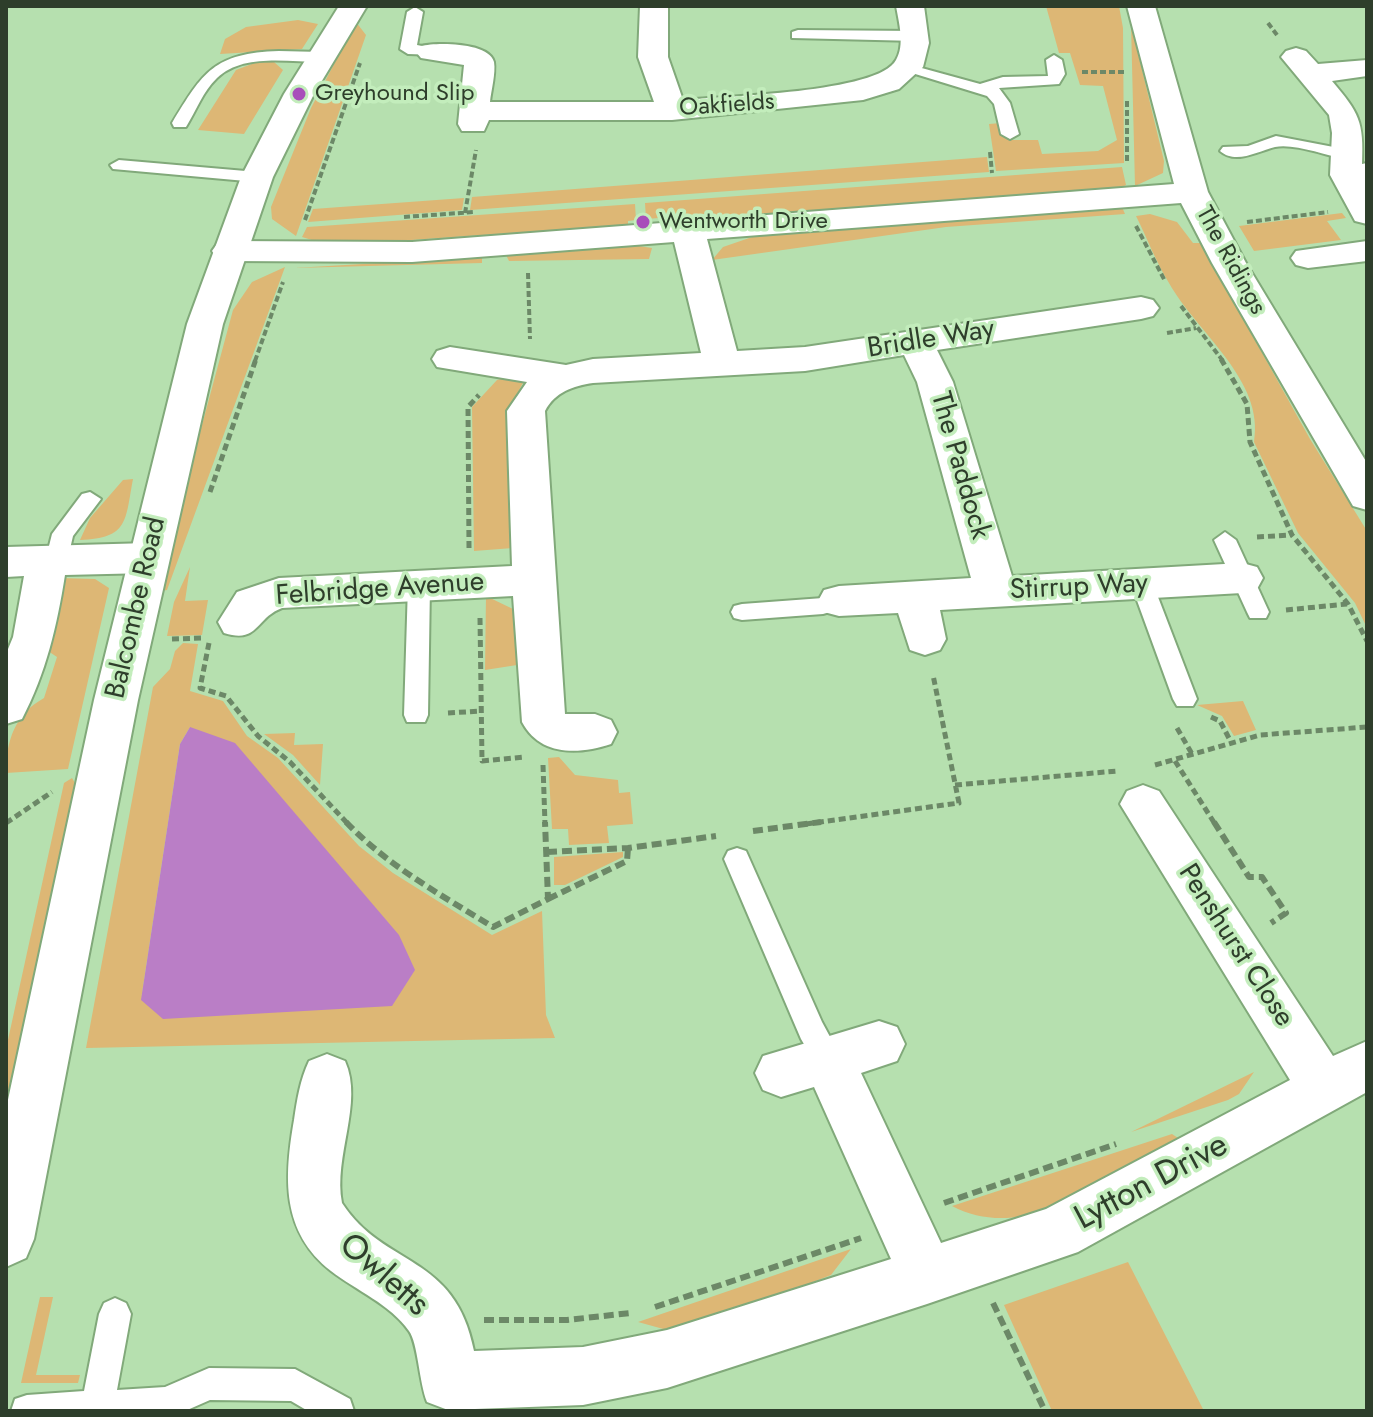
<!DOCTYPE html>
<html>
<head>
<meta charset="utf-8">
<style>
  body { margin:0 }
  #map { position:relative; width:1373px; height:1417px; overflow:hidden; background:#b6e0af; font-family:Jost,sans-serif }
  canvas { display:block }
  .frame { position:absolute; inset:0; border:8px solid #2e3e2b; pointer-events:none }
</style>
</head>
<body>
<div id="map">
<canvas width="1373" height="1417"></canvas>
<div class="frame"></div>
</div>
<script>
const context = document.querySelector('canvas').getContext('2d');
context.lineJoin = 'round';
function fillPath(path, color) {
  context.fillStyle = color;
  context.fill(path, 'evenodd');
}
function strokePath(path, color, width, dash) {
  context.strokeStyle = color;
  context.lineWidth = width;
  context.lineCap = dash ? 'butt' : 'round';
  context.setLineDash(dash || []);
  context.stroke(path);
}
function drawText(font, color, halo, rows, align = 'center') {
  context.font = font + ' Jost,sans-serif';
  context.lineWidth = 7;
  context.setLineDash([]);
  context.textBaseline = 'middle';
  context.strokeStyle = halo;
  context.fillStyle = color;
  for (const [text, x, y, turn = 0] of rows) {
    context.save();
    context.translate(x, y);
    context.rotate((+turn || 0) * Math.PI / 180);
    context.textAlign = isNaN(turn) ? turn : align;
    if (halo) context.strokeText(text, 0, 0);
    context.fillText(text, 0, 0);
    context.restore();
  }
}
fillPath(new Path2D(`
  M1046,6H1119L1123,28L1124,163L996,171L989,124L1001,123L1008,140H1038L1042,154L1098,151L1117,140L1103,86L1080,85L1070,53H1059Z
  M298,20L318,24L302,49L220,54L225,39L246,27Z
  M356,22L366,35L296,236L272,219L271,207L311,108Z
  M1131,24L1164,161L1163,173L1135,186Z
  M257,62H274L283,70L244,134L198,130L236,70Z
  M987,157L989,172L470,210L472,197Z
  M1122,167L1126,185L1120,188L659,223V218L646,219L645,203Z
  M464,198L462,210L308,222L313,209Z
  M635,204L636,220L628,221V225L382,242L315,241L302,237L307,227Z
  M1122,207L1125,214L946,227L712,260L723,247L755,236Z
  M1342,213L1346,218L1327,221L1341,240L1254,251L1239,226Z
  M1150,214L1177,222L1193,243H1201L1310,439L1367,531V628L1355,603L1298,533L1254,442C1265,380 1197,333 1169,283C1156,262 1147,238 1136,216Z
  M632,245L652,248L649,259L509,261L506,255Z
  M482,257V263L294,268Z
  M285,267L167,590L162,591L161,577L233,310L252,282Z
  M505,378L520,379L523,383L512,403L507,432L513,548L474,551L472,407L497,380Z
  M133,479C125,521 129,538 80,540L90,518L123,480Z
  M190,567L185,601L208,600L202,635L167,636L174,602Z
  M59,578L95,579L109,588L68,769L6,773C6,741 15,714 44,698L57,657L45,649Z
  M486,596L513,609L517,665L485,670Z
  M183,643L198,644L190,691L223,701L247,736L278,758L359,846L393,873L492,935L542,911L546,1015L555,1038L86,1048L153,687L170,669L175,651ZM190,727L141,1000L180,744Z
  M1243,701L1256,730L1234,736L1222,716L1197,705Z
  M295,733L294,745L323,744L320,785L293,755L264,734Z
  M559,757L575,775L618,780L619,793L630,792L633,824L607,826L609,843L569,845L568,829H552L548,758Z
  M72,778L75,783L6,1104V1049L64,783Z
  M623,852V857L565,885H554V857Z
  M1254,1072L1239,1094L1228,1100L1131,1132Z
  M1172,1134L1178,1138C1115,1177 1027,1246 952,1206Z
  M851,1249L831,1275L808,1284L667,1330L638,1322Z
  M1128,1262L1204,1411H1052L1004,1305Z
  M40,1297H53L36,1375H80L78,1383H21Z`), '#ddb775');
fillPath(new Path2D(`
  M190,727L235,743L399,935L415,970L392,1006L163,1019L141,1000L180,744Z`), '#ba7ec6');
const service = new Path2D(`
  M415,7L423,12L417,45L437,49V55L408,54L400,49L407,12Z
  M798,30L917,31L925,36L917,41L792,38V32Z
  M279,51L321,52L329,57L321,62C288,62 243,53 217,78C203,91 196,111 186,127H174L172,123C203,72 214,53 279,51Z
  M1054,55L1062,60L1065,74L1059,84L999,88L1010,103L1019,134L1010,139L1001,134L994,104L987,96L899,69L907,64L980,84L1003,77L1048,76L1046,60Z
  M1276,136L1344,149L1353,154L1344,159C1325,155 1293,143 1275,147C1258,151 1236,165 1220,151L1223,147L1248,146Z
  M119,160L257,172L266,177L257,182L113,169L110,165Z
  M90,492L101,499L73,536L67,562L56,570L48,568L45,562L52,534L82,494Z
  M1225,532L1236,540L1269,612L1266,618H1250L1247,612L1214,540Z
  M1142,576L1153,584L1197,699L1193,706H1177L1173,699L1131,584Z
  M419,577L430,585L428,715L425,722H407L404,715L408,585Z
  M839,593L850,601L847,607L823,614L742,620L734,618L731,612L734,606L742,604L823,598Z
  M737,848L746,851L822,1022L842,1059L838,1068L828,1072L818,1068L801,1039L724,859L728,851Z
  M115,1298L126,1303L131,1314L117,1390L165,1387L209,1368L295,1369L350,1399L354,1411H308L291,1401L210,1400L185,1411H11L15,1399L27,1395L84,1391L99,1314L104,1303Z`);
const minor = new Path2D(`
  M640,6H668V57L683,100C723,96 879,93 896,60C905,45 899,23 896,6H924L929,43L923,67L899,89L863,100L672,120H489L484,131H462L458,124L464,65L421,58L416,52L421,46C436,42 489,42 494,62C496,73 491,91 490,102H654L638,57Z
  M1127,6H1155L1208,192L1246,263L1367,463V510L1353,506L1212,263L1181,203L707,239L737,351L805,347L1141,297L1153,300L1159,308L1153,316L1141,319L937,350L953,382L1012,576L1242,563L1257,567L1263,578L1257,589L1242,593L940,610L946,639L940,650L925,655L910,650L898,613L839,616L824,612L818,601L824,590L839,586L971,578L917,382L904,355L805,371L593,383C573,386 555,392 545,411L565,714H595L611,720L617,732L611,744C578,755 540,756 522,722L513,596L282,608C255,618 259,644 224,633L218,622L237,592L279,578L512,566L507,411L527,382L437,367L432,359L437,351L450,347L566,365L593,359L701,353L674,242L412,262L229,261L217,258L212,251L217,244L229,241L412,242L1174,184Z
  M1296,48L1306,51L1318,64L1367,60V76L1332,81C1359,113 1364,121 1362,164L1367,163V224L1355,221L1330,175L1332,133L1329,115L1281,57L1286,51Z
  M1367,241V261L1308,268L1296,265L1291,258L1296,251Z
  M149,543L163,548L169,558L163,568L149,573L65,575C57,626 46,673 22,719L6,724V654L13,637L24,576L6,577V547Z
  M1143,785L1159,791L1333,1056L1367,1041V1092L1078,1252L927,1304L667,1388L583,1405L448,1410L427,1402C419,1382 418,1343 409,1331C390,1304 357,1291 331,1271C281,1232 284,1177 294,1120C297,1100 300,1080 309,1061L327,1054L345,1061C364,1103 333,1156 342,1203C384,1268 455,1253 474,1351L583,1347L667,1330L891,1259L814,1087L781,1097L763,1090L755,1073L763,1056L879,1021L897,1027L905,1044L897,1061L861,1073L941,1243L1046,1209L1290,1080L1120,804L1127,791Z`);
const secondary = new Path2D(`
  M339,6H367L314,94L273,177L223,324L138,700L34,1239L26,1258L6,1267V1109L94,700L187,324L241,177L284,94Z`);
strokePath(service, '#81a97a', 4);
strokePath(minor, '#81a97a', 4);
strokePath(secondary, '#81a97a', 4);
strokePath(new Path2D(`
  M1268,23L1277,35
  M1082,72H1124
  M1127,101V164
  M990,152L992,173
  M465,213L476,150
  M404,217L474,212
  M305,220L360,63
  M1247,222L1328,212
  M1136,226L1165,281
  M528,273L530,339
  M1181,306L1223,361
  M1167,333L1196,328
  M255,361L283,282`), '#6c8867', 4, [6, 3]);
strokePath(new Path2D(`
  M1221,359L1247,404L1250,442L1292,535L1348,604L1367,641
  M210,492L256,359
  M1257,537L1292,535
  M469,548L468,407L479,395
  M1286,610L1347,604
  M480,618L482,761L525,757
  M172,639L202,638
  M209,643L200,688L226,696L258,736L290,762L348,824
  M448,713L481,711
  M1211,717L1220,721L1232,744
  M1177,728L1192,754
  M1175,761L1215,824
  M543,765L545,824
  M1155,765L1260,735L1367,727
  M955,785L1117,771
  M6,823L52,792
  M806,824L959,803L933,675`), '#6c8867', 5, [7, 4]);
strokePath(new Path2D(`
  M346,822C388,866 441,895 493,927L548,899L545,822
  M1214,822L1249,877H1262L1286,913L1271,923
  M753,831L821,822
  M547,852L628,848L716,836
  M548,899L627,861L628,848
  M944,1203L1116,1144
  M993,1303L1045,1411
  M655,1307L861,1238
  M484,1320H567L630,1313`), '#6c8867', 6, [10, 5]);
fillPath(service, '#fff');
fillPath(minor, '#fff');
fillPath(secondary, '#fff');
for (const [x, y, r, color] of [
  [299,94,8,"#a84eba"],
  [643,222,8,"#a84eba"]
]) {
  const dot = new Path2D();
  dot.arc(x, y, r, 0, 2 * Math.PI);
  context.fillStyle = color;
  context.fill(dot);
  strokePath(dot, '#c3edbc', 3);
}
drawText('24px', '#2e3e2b', '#c3edbc', [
  ["Greyhound Slip",315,94],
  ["Wentworth Drive",659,222]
], 'left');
drawText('24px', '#2e3e2b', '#c3edbc', [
  ["Oakfields",727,106,-4],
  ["The Ridings",1230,261,61]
]);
drawText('28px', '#2e3e2b', '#c3edbc', [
  ["Bridle Way",931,340,-9],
  ["The Paddock",959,466,74],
  ["Stirrup Way",1079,588,-3],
  ["Felbridge Avenue",380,590,-4],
  ["Balcombe Road",137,608,-77],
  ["Penshurst Close",1235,946,57]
]);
drawText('34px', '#2e3e2b', '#c3edbc', [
  ["Lytton Drive",1152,1183,-28],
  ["Owletts",383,1276,41]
]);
</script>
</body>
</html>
